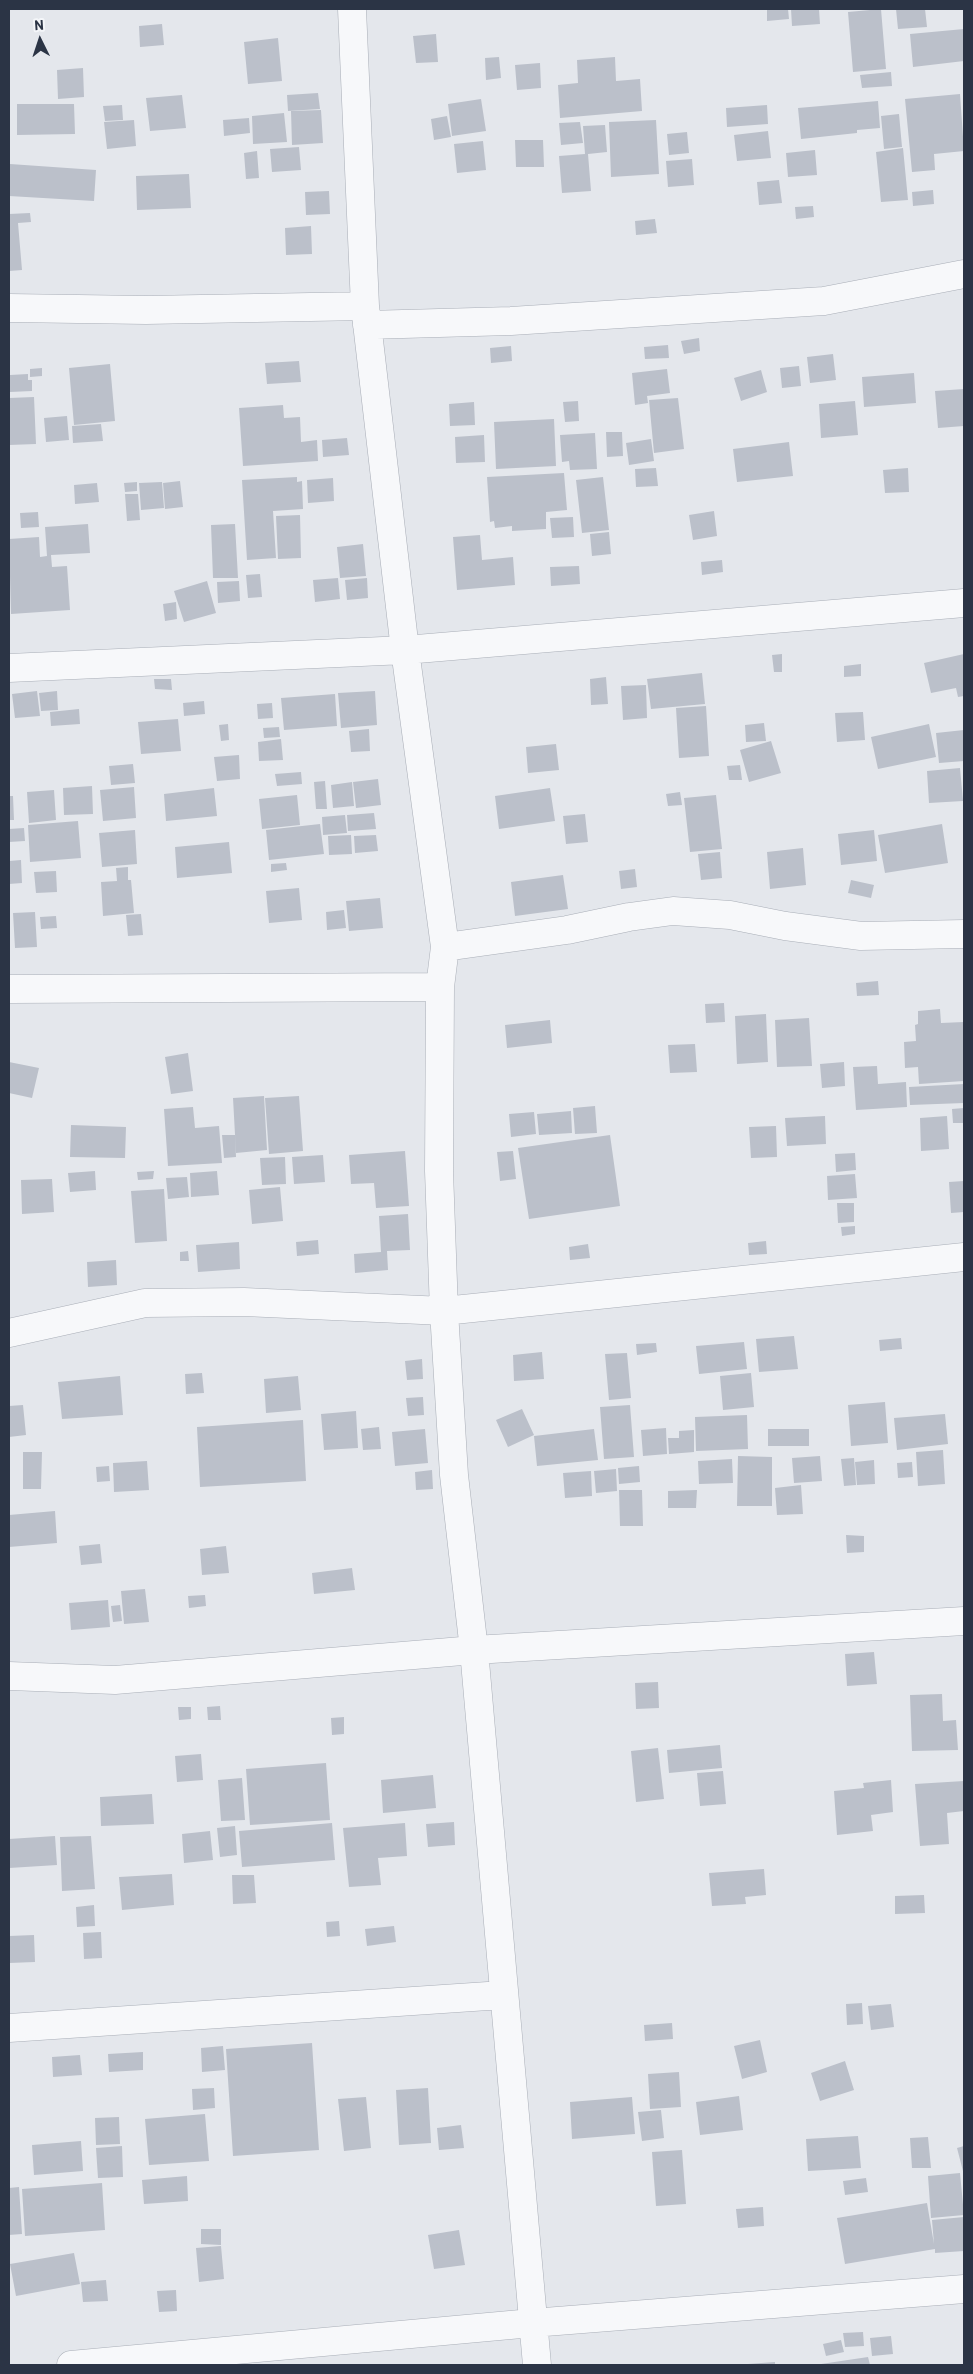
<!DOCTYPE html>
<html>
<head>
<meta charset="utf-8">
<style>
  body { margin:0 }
  #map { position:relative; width:973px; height:2374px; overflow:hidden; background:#e4e7ec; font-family:Barlow,sans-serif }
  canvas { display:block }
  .frame { position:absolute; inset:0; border:10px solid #2b3445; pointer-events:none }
  .north { position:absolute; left:15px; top:15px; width:50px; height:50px; -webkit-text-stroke:4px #f4f6f9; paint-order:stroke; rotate:356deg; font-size:14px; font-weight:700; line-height:20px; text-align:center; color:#2b3445 }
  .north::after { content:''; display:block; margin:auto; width:18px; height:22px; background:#2b3445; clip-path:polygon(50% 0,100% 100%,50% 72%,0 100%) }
</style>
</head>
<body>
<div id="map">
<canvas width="973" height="2374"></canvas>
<div class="frame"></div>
<div class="north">N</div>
</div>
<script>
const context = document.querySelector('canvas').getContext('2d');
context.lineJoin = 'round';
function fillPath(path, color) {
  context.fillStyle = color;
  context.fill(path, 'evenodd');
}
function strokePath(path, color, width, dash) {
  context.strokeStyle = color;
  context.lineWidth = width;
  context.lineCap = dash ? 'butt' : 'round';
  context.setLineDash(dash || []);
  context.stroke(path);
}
fillPath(new Path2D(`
  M767,9H788L789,19L767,21Z
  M791,9H819L820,24L792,26Z
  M881,9L886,69L853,72L848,12Z
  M896,9H925L927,27L898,29Z
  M162,24L164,45L140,47L139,26Z
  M964,29V61L913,67L910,34Z
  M436,34L438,62L416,63L413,36Z
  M278,38L282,81L248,84L244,42Z
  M499,57L501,78L486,80L485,58Z
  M615,57L616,81L640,79L642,111L560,118L558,85L578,83L577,60Z
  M540,63L541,88L517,90L515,65Z
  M83,68L84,97L58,99L57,70Z
  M891,72L892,86L862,88L860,75Z
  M318,93L320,109L288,111L287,95Z
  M960,94L964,151L934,154L935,170L912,172L905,99Z
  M182,95L186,128L150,131L146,98Z
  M481,99L486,131L452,136L448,104Z
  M878,101L880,128L857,130V133L801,139L798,108Z
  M17,104H74L75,134L17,135Z
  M122,105L123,120L105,121L103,106Z
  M767,105L768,124L727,127L726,108Z
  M321,110L323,143L292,145L291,111Z
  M284,113L287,142L253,144L252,116Z
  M899,114L902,147L884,149L881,116Z
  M447,116L451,137L434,140L431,119Z
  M249,118L250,133L224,136L223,120Z
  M134,120L136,146L107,149L104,122Z
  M656,120L659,174L611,177L609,122Z
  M580,122L583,143L561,145L559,123Z
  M605,125L607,152L588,154L591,191L562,193L559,156L585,154L583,126Z
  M768,131L771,158L737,161L734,135Z
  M687,132L689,153L669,155L667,134Z
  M515,140H543L544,167H516Z
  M483,141L486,170L457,173L454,144Z
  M299,147L301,170L272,172L270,149Z
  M903,148L908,200L881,202L876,152Z
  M815,150L817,175L788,177L786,153Z
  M257,151L259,178L246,179L244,153Z
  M692,159L694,185L668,187L666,161Z
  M10,164L96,170L94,201L9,196Z
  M189,174L191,208L137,210L136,176Z
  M779,180L782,203L759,205L757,182Z
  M933,190L934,204L913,206L912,192Z
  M329,191L330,214L306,215L305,192Z
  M813,206L814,217L796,219L795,207Z
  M30,213L31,222L18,223L22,270L9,271V214Z
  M655,219L657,233L636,235L635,221Z
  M311,226L312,254L286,255L285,228Z
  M699,338L700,351L684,354L681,341Z
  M668,345L669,358L645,359L644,347Z
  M511,346L512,361L491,363L490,348Z
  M833,354L836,380L810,383L807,357Z
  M299,361L301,382L267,384L265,363Z
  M110,364L115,421L74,425L69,368Z
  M799,366L801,386L782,388L780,368Z
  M42,368V376L30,377V369Z
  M667,369L670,393L647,396L648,403L635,405L632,373Z
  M761,370L767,392L741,401L734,378Z
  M914,373L916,403L864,407L862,377Z
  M28,374V380H32V391L10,392V375Z
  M964,389V426L938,428L935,391Z
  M34,397L36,444L9,445V398Z
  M678,398L684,449L654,453L649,400Z
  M578,401L579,421L565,422L563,402Z
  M855,401L858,435L821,438L819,404Z
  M474,402L475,425L450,426L449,404Z
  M283,405L284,418L300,417L301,442L317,440L318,461L243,466L239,408Z
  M67,416L69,440L46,442L44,418Z
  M554,419L556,466L496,469L494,422Z
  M101,424L103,441L73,443L72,426Z
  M606,432H622L623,456L607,457Z
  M595,433L597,469L570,470L569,461L562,462L560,435Z
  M484,435L485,462L456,463L455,437Z
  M347,438L349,455L323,457L322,440Z
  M651,439L654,461L629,465L626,443Z
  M789,442L793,476L737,482L733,449Z
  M656,468L658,486L636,487L635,469Z
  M908,468L909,492L885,493L883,470Z
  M564,473L567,510L546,512V529L512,531V526L495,528L494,521L490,522L487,477Z
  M297,477V482L302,481L303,509L273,511L276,558L247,560L242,480Z
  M603,477L609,530L582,533L576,480Z
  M333,478L334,501L308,503L307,480Z
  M180,481L183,507L165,509L163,483Z
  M137,482V491L125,492L124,483Z
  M162,482L164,508L141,510L139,483Z
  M97,483L99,502L75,504L74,485Z
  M125,494H138L140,520L127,521Z
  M714,511L717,536L693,540L689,515Z
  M38,512L39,527L21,528L20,513Z
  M300,515L301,558L278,559L276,516Z
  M573,517L574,537L552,538L550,518Z
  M88,524L90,553L51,555L52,567L67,566L70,610L11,614L9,539L39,537L40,557L47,556L45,527Z
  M235,524L238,578H213L211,525Z
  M609,532L611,554L592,556L590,534Z
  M480,535L482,560L513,557L515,585L457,590L453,537Z
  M363,544L366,576L340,578L337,547Z
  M722,560L723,572L702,575L701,562Z
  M579,566L580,584L551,586L550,567Z
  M260,574L262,597L248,598L246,575Z
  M338,578L340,599L315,602L313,580Z
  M367,578L368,598L347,600L345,580Z
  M207,581L216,613L184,622L174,591Z
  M239,581L240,601L218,603L217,582Z
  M176,602L177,619L165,621L163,604Z
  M782,654V672H774L772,655Z
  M964,654V696L958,697L956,688L931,693L924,663Z
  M861,664V676L844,677V666Z
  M702,673L705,704L651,709L647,679Z
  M606,677L608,704L591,705L590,679Z
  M154,679H171L172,690L155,689Z
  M646,685L647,718L623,720L621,686Z
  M37,691L40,716L15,718L12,694Z
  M57,691L58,710L41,711L39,693Z
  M375,691L377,725L341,728L338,693Z
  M335,694L337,726L284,730L281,698Z
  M204,701L205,714L184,716L183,703Z
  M272,703L273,718L258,719L257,704Z
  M706,706L709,756L679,758L676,708Z
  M79,709L80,724L51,726L50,712Z
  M863,712L865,740L837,742L835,713Z
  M178,719L181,751L141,754L138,722Z
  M764,723L766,741L746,742L745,725Z
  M228,724L229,740L221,741L219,725Z
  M929,724L936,757L878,769L871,737Z
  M279,727L280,737L264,738L263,728Z
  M369,729L370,751L351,752L349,731Z
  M964,730V761L939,763L936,733Z
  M281,739L283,760L259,761L258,742Z
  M771,741L781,773L749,782L740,750Z
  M556,744L559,770L528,773L526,747Z
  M239,755L240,779L217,781L214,757Z
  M133,764L135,783L111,785L109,766Z
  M740,765L742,780H729L727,766Z
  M960,768L963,801L929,803L927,771Z
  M301,772L302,784L277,786L275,774Z
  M378,779L381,805L356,808L353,782Z
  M325,781L327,809H316L314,782Z
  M352,782L354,806L333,808L331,785Z
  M92,786L93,814L64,815L63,788Z
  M134,787L136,818L103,821L100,790Z
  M214,788L217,816L166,821L164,794Z
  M550,788L555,821L499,829L495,796Z
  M54,790L56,820L29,823L27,792Z
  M680,792L682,805L668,806L666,794Z
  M297,795L300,825L262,829L259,799Z
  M716,795L722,849L690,852L684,798Z
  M9,796H13L14,820H9Z
  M374,813L376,829L348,831L347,815Z
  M585,814L588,842L566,844L563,816Z
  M345,815L347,833L323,835L322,817Z
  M78,821L81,858L30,862L28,825Z
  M320,824L324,854L269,860L266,830Z
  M942,824L948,863L885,873L878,835Z
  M24,828L25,841L9,842V829Z
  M135,830L137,864L102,867L99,833Z
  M874,830L877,861L841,865L838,834Z
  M351,835L352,854L329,855L328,836Z
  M376,835L378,851L355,853L354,836Z
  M229,842L232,873L177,878L175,847Z
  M803,848L806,885L770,889L767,852Z
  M720,852L722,878L701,880L698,854Z
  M21,860L22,883L9,884V861Z
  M286,863L287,870L271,872V864Z
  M128,867V880H131L134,913L103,916L101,882L117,881L116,868Z
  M635,869L637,887L621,889L619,871Z
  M56,871L57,892L36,893L34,872Z
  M563,875L568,909L515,916L511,882Z
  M851,880L874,885L871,898L848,893Z
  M299,888L302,920L269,923L266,891Z
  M380,898L383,928L349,931L346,901Z
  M344,910L346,928L327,930L326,912Z
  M35,912L37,947L15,948L13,913Z
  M141,914L143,935L128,936L126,915Z
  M56,916L57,928L41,929L40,917Z
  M878,981L879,995L857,996L856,983Z
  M724,1003L725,1022L706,1023L705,1004Z
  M940,1009L941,1023L964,1022V1081L919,1084L918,1067L905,1068L904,1042L916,1041L915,1025L918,1024V1011Z
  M766,1014L768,1062L737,1064L735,1016Z
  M809,1018L812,1066L777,1067L775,1020Z
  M550,1020L552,1043L507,1048L505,1025Z
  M695,1044L697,1072L670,1073L668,1045Z
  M188,1053L193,1091L171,1094L165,1057Z
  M9,1062L39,1068L32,1098L9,1093Z
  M844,1062L845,1086L822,1088L820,1064Z
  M877,1066L878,1084L906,1082L907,1107L856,1110L853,1067Z
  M964,1084V1103L910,1105L909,1087Z
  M264,1096L267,1150L236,1153L233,1098Z
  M299,1096L303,1151L269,1154L265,1098Z
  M595,1106L597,1133L575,1134L573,1108Z
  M193,1107L195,1128L219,1126L222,1163L168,1166L164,1109Z
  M964,1108V1123H953L952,1109Z
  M571,1111L572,1133L539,1135L537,1114Z
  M534,1112L536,1134L511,1137L509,1114Z
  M825,1116L826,1144L787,1146L785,1118Z
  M947,1116L949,1149L921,1151L920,1118Z
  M71,1125L126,1127L125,1158L70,1157Z
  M776,1126L777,1157L751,1158L749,1127Z
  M222,1135H235L236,1157L224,1158Z
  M610,1135L620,1206L529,1219L518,1148Z
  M405,1151L409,1206L376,1208L374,1183L351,1184L349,1155Z
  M513,1151L516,1179L500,1181L497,1152Z
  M855,1153L856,1170L836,1172L835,1154Z
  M323,1155L325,1182L294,1184L292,1157Z
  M285,1157L286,1184L262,1185L260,1158Z
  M95,1171L96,1190L70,1192L68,1173Z
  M154,1171L153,1179L138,1180L137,1172Z
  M217,1171L219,1195L191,1197L190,1173Z
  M855,1174L857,1198L828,1200L827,1176Z
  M187,1177L189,1197L168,1199L166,1178Z
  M52,1179L54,1212L22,1214L21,1180Z
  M964,1181V1212L951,1213L949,1182Z
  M280,1187L283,1221L252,1224L249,1190Z
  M164,1189L167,1241L135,1243L131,1191Z
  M837,1203H854V1222L838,1223Z
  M408,1214L410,1250L387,1251L388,1270L355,1273L354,1254L381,1252L379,1216Z
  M855,1226V1234L842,1236L841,1227Z
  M318,1240L319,1254L297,1256L296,1242Z
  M766,1241L767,1254L749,1255L748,1243Z
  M239,1242L240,1269L198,1272L196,1245Z
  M588,1244L590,1258L570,1260L569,1247Z
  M188,1251L189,1261H180V1252Z
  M116,1260L117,1285L88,1287L87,1262Z
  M794,1336L798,1369L759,1372L756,1339Z
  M901,1338L902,1349L880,1351L879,1340Z
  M744,1342L747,1369L699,1374L696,1346Z
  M656,1343L657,1352L637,1355L636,1344Z
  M542,1352L544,1379L514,1381L513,1355Z
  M627,1353L631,1398L609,1400L605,1354Z
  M422,1359L423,1379L407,1380L405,1361Z
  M202,1373L204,1393L186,1394L185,1374Z
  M751,1373L754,1407L723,1410L720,1376Z
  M120,1376L123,1415L62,1419L58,1382Z
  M298,1376L301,1410L266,1413L264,1379Z
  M423,1397L424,1415L408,1416L406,1398Z
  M885,1402L888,1443L851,1446L848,1405Z
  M23,1405L26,1435L9,1437V1406Z
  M630,1405L634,1457L604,1459L600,1407Z
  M522,1409L534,1435L508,1447L496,1420Z
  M356,1411L358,1448L324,1450L321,1414Z
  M945,1414L948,1444L897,1450L894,1418Z
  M747,1415L748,1449L696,1451L695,1417Z
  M303,1420L306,1481L200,1487L197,1427Z
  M379,1427L381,1449L363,1450L361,1429Z
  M666,1428L667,1454L643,1456L641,1430Z
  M425,1429L428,1463L395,1466L392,1432Z
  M594,1429L598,1460L537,1466L534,1436Z
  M768,1429H809V1446H768Z
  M694,1430V1452L669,1454L668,1438H679V1431Z
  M943,1450L945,1484L918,1486L916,1452Z
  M23,1452H42L41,1489H23Z
  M738,1456L772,1457V1506H737Z
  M820,1456L822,1481L794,1483L792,1458Z
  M854,1458L856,1485L844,1486L841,1459Z
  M732,1459L733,1483L699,1484L698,1461Z
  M874,1460L875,1484L857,1485L855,1462Z
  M147,1461L149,1490L114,1492L113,1463Z
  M912,1462L913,1477L898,1478L897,1463Z
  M109,1466L110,1481L97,1482L96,1467Z
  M639,1466L640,1482L619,1484L618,1468Z
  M616,1469L617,1491L596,1493L594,1471Z
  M432,1470L433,1489L416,1490L415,1472Z
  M591,1471L592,1496L565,1498L563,1473Z
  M801,1485L803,1514L777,1515L775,1488Z
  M619,1490H642L643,1526H620Z
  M697,1490L696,1508H668V1491Z
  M55,1511L57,1543L9,1547V1515Z
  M846,1535L864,1536V1552L847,1553Z
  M100,1544L102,1563L81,1565L79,1546Z
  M226,1546L229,1573L202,1575L200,1549Z
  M352,1568L355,1590L314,1594L312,1573Z
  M145,1589L149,1622L124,1624L121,1591Z
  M205,1595L206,1606L189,1608L188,1596Z
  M108,1600L110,1627L71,1630L69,1603Z
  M120,1605L122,1621L113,1622L111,1606Z
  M874,1652L877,1684L847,1686L845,1654Z
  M658,1682L659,1708L636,1709L635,1683Z
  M942,1694L943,1721L956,1720L958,1750L912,1751L910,1695Z
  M220,1706L221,1720H208L207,1707Z
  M178,1707H191V1719L179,1720Z
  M344,1717V1734L332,1735L331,1718Z
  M720,1745L722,1768L669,1773L667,1750Z
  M658,1748L664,1799L636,1802L631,1751Z
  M201,1754L203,1780L177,1782L175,1756Z
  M326,1763L330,1820L250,1825L246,1769Z
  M723,1771L726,1804L700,1806L697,1773Z
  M433,1775L436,1808L383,1813L381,1780Z
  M242,1778L245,1820L221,1821L218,1780Z
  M891,1780L893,1812L871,1815L873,1831L837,1835L834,1791L864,1788L863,1783Z
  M964,1781V1811L947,1813L949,1844L920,1846L915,1784Z
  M152,1794L154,1824L101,1826L100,1797Z
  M454,1822L455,1845L428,1847L426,1824Z
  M332,1823L335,1860L242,1867L239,1831Z
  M405,1823L407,1856L378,1858L381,1885L349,1887L343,1828Z
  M235,1826L237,1855L220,1857L217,1828Z
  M210,1831L213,1860L184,1863L182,1834Z
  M55,1836L57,1865L9,1868V1839Z
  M91,1836L95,1889L62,1891L60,1837Z
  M764,1869L766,1895L745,1897L746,1904L712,1906L709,1873Z
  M172,1874L174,1905L122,1910L119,1877Z
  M232,1875H254L256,1903L233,1904Z
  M924,1895L925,1913L895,1914V1896Z
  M94,1905L95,1926L77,1927L76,1907Z
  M339,1921L340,1936L327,1937L326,1922Z
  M394,1926L396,1942L367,1946L365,1929Z
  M101,1932L102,1958L84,1959L83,1933Z
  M34,1935L35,1962L9,1963V1936Z
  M862,2003L863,2024L847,2025L846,2004Z
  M891,2004L894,2027L871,2030L868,2006Z
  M672,2023L673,2039L645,2041L644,2025Z
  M760,2040L767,2072L742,2079L734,2046Z
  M312,2043L319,2150L233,2156L226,2049Z
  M223,2046L225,2070L202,2072L201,2048Z
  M143,2052V2070L109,2072L108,2054Z
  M80,2055L82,2075L53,2077L52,2057Z
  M845,2061L854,2090L820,2101L811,2073Z
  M679,2072L681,2107L650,2109L648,2074Z
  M214,2088L215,2108L193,2110L192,2089Z
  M428,2088L431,2143L399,2145L396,2090Z
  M739,2096L743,2130L700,2135L696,2102Z
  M366,2097L371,2148L344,2151L338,2099Z
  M632,2097L635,2134L572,2139L570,2102Z
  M661,2110L664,2138L642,2141L638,2112Z
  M205,2114L209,2161L149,2165L145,2119Z
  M119,2117L120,2144L96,2145L95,2118Z
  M461,2125L464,2148L439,2150L437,2128Z
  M858,2136L861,2168L808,2171L806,2139Z
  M928,2137L931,2168H912L910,2138Z
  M81,2141L83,2171L34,2175L32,2145Z
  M122,2146L123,2177L98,2178L96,2148Z
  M964,2146V2175L957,2148Z
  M682,2150L686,2204L656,2206L652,2152Z
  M960,2173L964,2215L931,2218L928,2176Z
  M187,2176L188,2201L144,2204L142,2180Z
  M866,2178L868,2192L845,2195L843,2181Z
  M102,2183L105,2230L25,2236L22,2189Z
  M19,2187L22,2234L9,2235V2188Z
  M927,2203L934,2244L932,2220L964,2217V2251L935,2253V2249L845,2264L837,2218Z
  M763,2207L764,2226L738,2228L736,2209Z
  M201,2229H221V2245L201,2244Z
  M459,2230L465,2265L434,2269L428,2235Z
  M221,2246L224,2279L199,2282L196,2248Z
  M74,2253L80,2284L16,2296L10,2264Z
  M106,2280L108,2301L83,2302L81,2282Z
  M176,2290L177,2311L159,2312L157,2291Z
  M863,2332L864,2346L845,2347L843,2333Z
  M891,2336L893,2354L872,2356L870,2338Z
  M841,2340L844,2352L826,2356L823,2344Z
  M868,2357L870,2365H821V2364Z
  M775,2362V2365H748V2364Z`), '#bbc0ca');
const minor = new Path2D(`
  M352,9L365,306L405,650L445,947L440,987L439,1171L444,1311L454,1475L474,1650L537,2365
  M9,308L146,310L365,306
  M367,325L511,321L824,301L964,274
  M9,668L405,650L964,603
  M445,947L567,930L629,917L673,911L730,915L785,926L861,936L964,934
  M9,989L440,987
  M9,1333L145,1303L244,1302L444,1311L964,1257
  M9,1676L115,1680L474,1650L964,1621
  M9,2028L503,1995
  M71,2365L532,2323L964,2289`);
strokePath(minor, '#a9aeb7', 29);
strokePath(minor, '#f7f8fa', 28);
</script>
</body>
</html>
